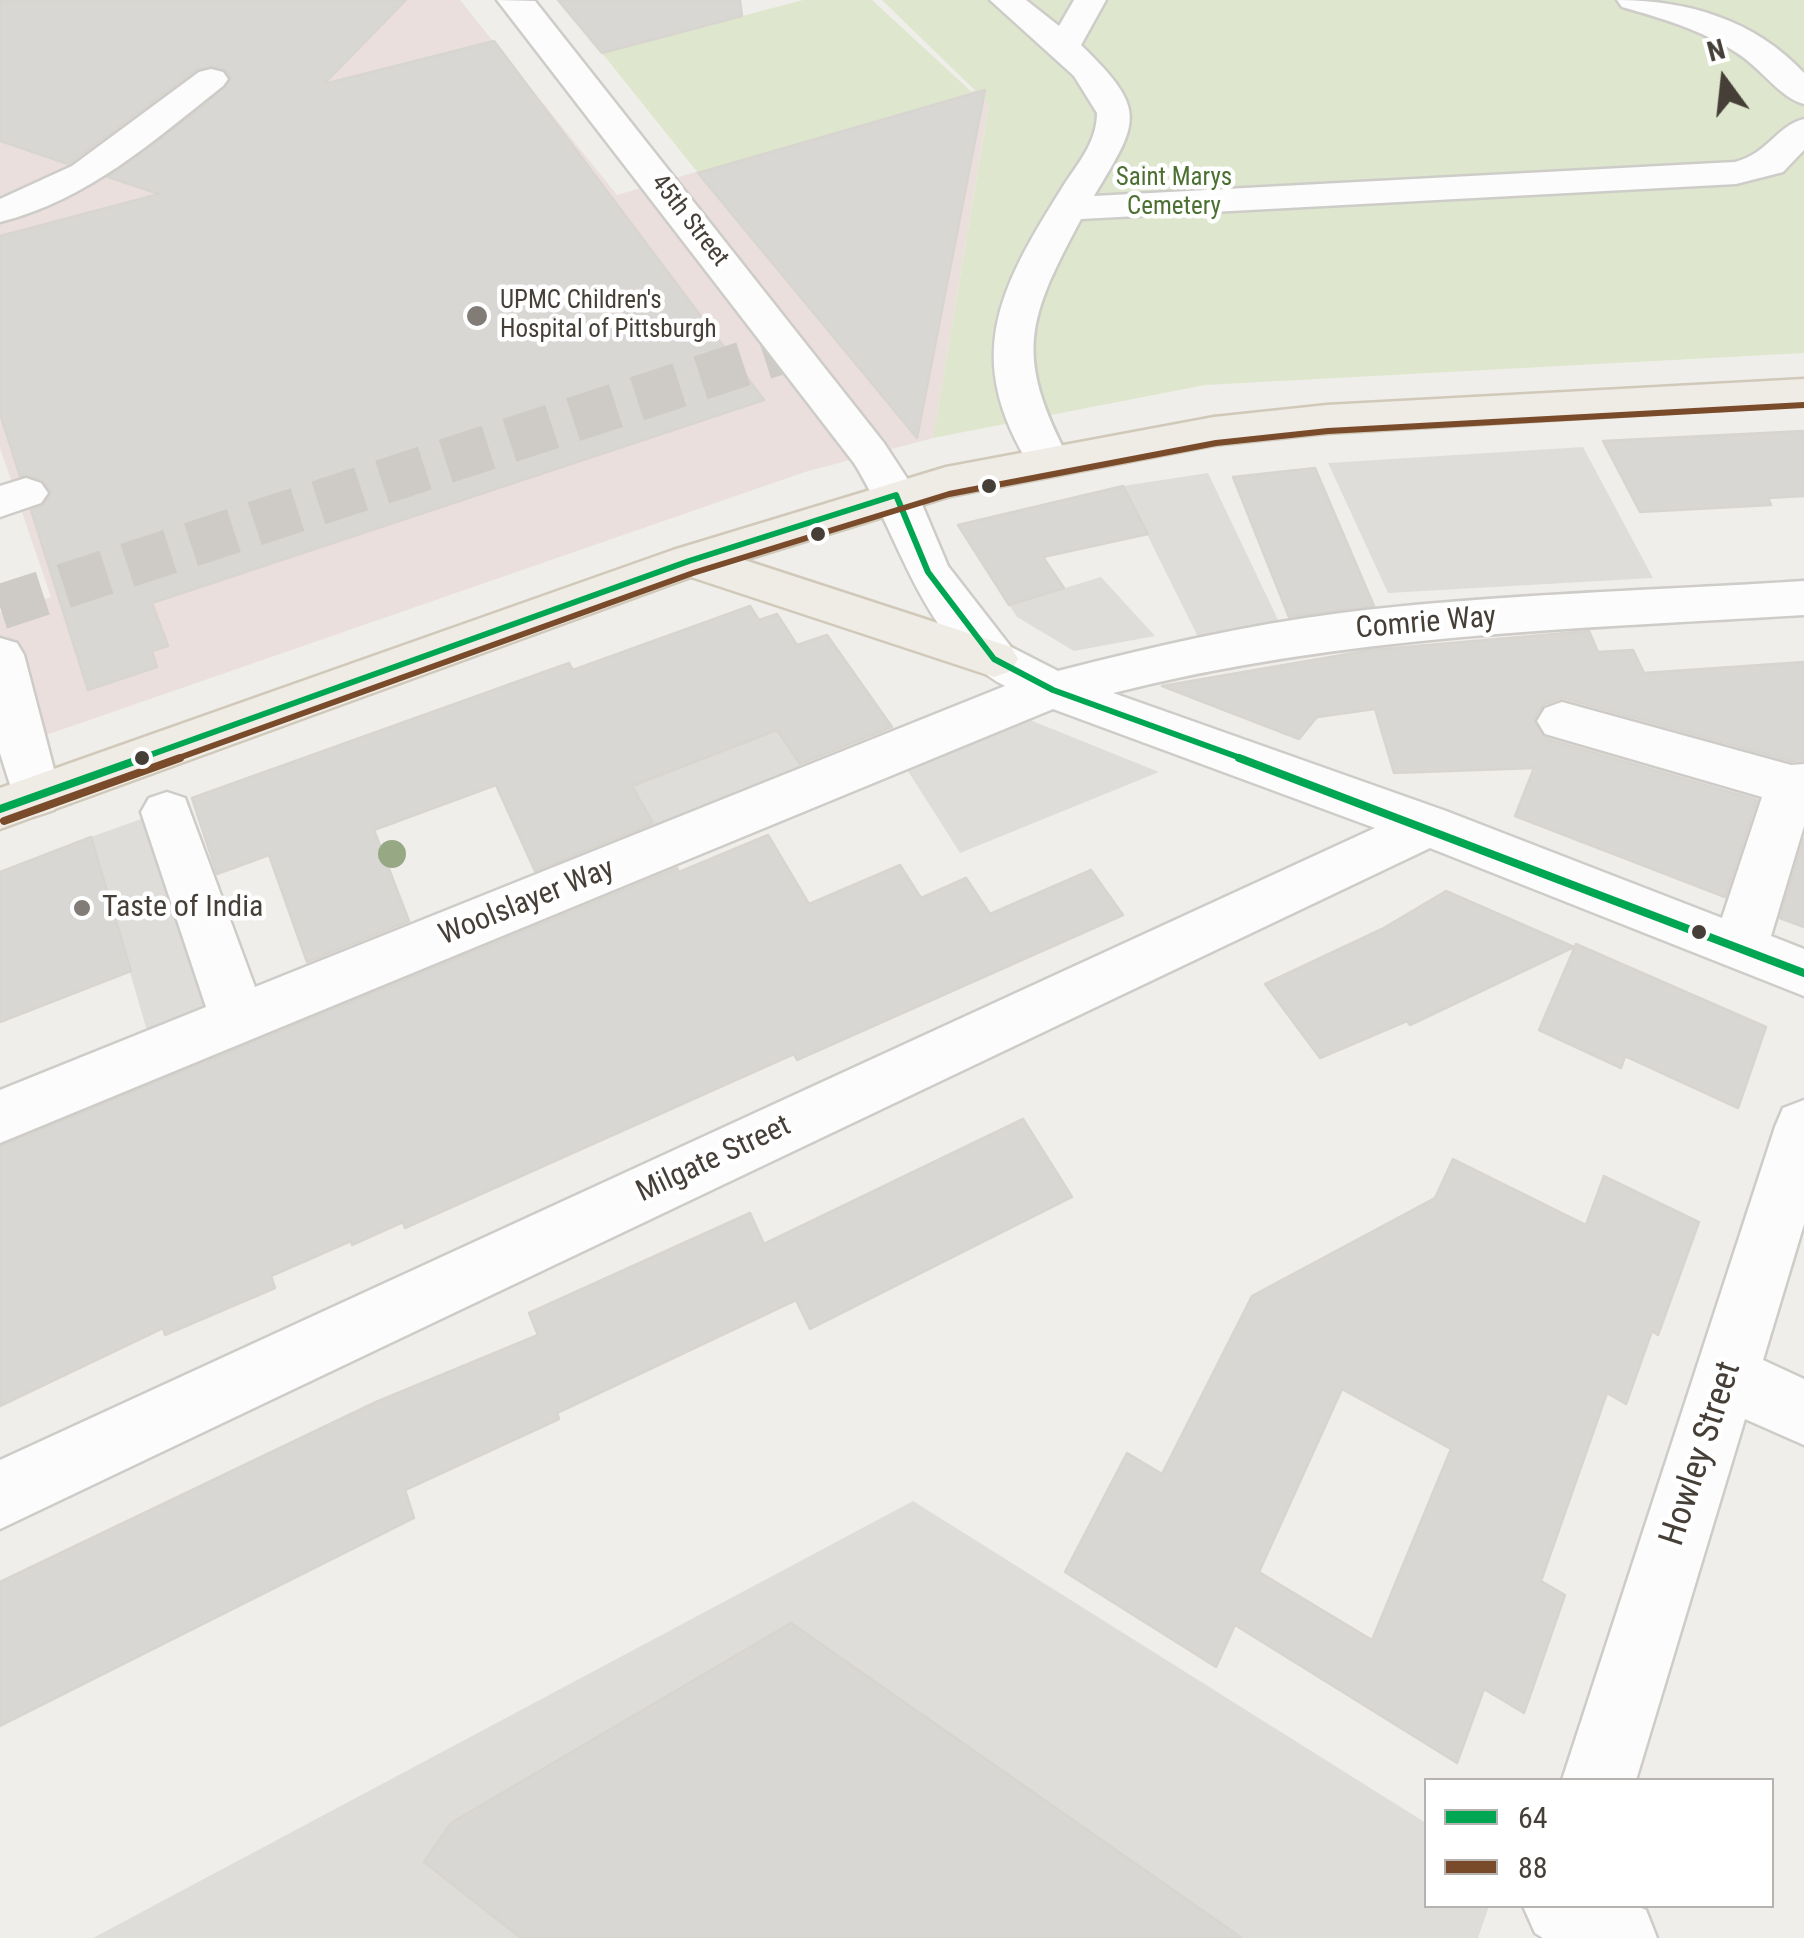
<!DOCTYPE html>
<html>
<head>
<meta charset="utf-8">
<style>
  body { margin:0 }
  #map { position:relative; width:1804px; height:1938px; overflow:hidden; background:#f0eeea; font-family:"Roboto Condensed",sans-serif }
  canvas { display:block }
  .legend { position:absolute; left:1424px; top:1778px; width:350px; height:130px; box-sizing:border-box; background:#fff; border:2px solid #b5b2af; margin:0; padding:12px 18px; list-style:none; font-size:30px; color:#453f38 }
  .legend li { display:flex; align-items:center; gap:20px; height:50px }
  .legend b { width:50px; border:2px solid #b5b2af }
  .north { position:absolute; left:1674px; top:30px; width:100px; height:100px; -webkit-text-stroke:8px #fff; paint-order:stroke; rotate:345deg; font-size:28px; font-weight:700; line-height:40px; text-align:center; color:#453f38 }
  .north::after { content:''; display:block; margin:auto; width:35px; height:45px; background:#453f38; clip-path:polygon(50% 0,100% 100%,50% 72%,0 100%) }
</style>
</head>
<body>
<div id="map">
<canvas width="1804" height="1938"></canvas>
<ul class="legend">
<li><b style="height:12px;background:#00a651"></b>64</li>
<li><b style="height:12px;background:#7a4b2a"></b>88</li>
</ul>
<div class="north">N</div>
</div>
<script>
const context = document.querySelector('canvas').getContext('2d');
context.lineJoin = 'round';
function fillPath(path, color) {
  context.fillStyle = color;
  context.fill(path, 'evenodd');
}
function strokePath(path, color, width, dash) {
  context.strokeStyle = color;
  context.lineWidth = width;
  context.lineCap = dash ? 'butt' : 'round';
  context.setLineDash(dash || []);
  context.stroke(path);
}
function drawText(font, color, halo, rows, align = 'center') {
  context.font = font + ' "Roboto Condensed",sans-serif';
  context.lineWidth = 9;
  context.setLineDash([]);
  context.textBaseline = 'middle';
  context.strokeStyle = halo;
  context.fillStyle = color;
  for (const [text, x, y, turn = 0] of rows) {
    context.save();
    context.translate(x, y);
    context.rotate((+turn || 0) * Math.PI / 180);
    context.textAlign = isNaN(turn) ? turn : align;
    if (halo) context.strokeText(text, 0, 0);
    context.fillText(text, 0, 0);
    context.restore();
  }
}
fillPath(new Path2D(`
  M0,0H460L617,195L976,90L989,103L933,438L805,472L0,751V612L51,597L0,448Z`), '#eadfdc');
fillPath(new Path2D(`
  M803,0H872L974,94L698,173L602,53Z
  M882,0H1804V353L1205,385L933,438L989,104Z`), '#dee7cd');
fillPath(new Path2D(`
  M1583,447L1653,578L1388,593L1328,463Z
  M1208,473L1280,624L1200,641L1123,486Z
  M1101,577L1155,636L1074,651L1017,617L1009,605Z
  M1030,720L1159,772L960,853L906,768Z
  M777,730L804,771L576,854L556,815Z
  M144,818L204,1007L147,1031L91,837Z
  M913,1501L1426,1823V1906H1489L1478,1938H1206L1214,1918L791,1623L451,1823L424,1863L521,1938H93Z`), '#dfddda');
const building = new Path2D(`
  M0,0H406L324,84L494,41L764,400L152,603L168,646L152,651L157,667L88,690L31,510L44,505L51,491L42,479L20,476L0,414V236L159,194L108,177L199,110L232,79L224,68L197,69L68,164L0,141Z
  M558,0H740L742,16L602,53Z
  M985,90L917,438L698,173Z
  M1804,431V496L1768,498L1771,505L1640,512L1603,441Z
  M1315,468L1374,606L1289,617L1233,477Z
  M1123,486L1148,534L1043,557L1064,588L1009,605L958,525Z
  M750,606L759,620L777,614L797,645L827,635L892,727L800,764L777,730L632,786L653,823L535,871L496,785L374,830L409,921L307,962L269,855L217,874L192,798L569,663L573,670Z
  M1589,631L1598,652L1633,650L1644,673L1804,662V760L1791,761L1563,698L1544,704L1534,719L1544,738L1757,800L1725,897L1515,816L1534,768L1394,773L1375,709L1317,717L1299,739L1162,686L1371,650Z
  M768,835L809,904L900,865L921,898L966,878L990,914L1091,870L1123,915L797,1060L794,1054L405,1228L403,1222L352,1245L351,1241L271,1276L275,1288L165,1335L163,1328L0,1406V1146L677,868L679,872Z
  M91,837L131,971L0,1022V872Z
  M1804,839V927L1780,918Z
  M1446,891L1574,947L1410,1025L1407,1021L1320,1058L1265,984L1382,929Z
  M1576,944L1766,1027L1738,1108L1625,1056L1621,1068L1539,1030Z
  M1023,1119L1072,1197L810,1329L796,1300L557,1413L559,1419L405,1490L414,1518L0,1726V1582L376,1402L538,1335L529,1313L750,1213L764,1244Z
  M1453,1159L1586,1225L1604,1176L1699,1222L1658,1335L1652,1331L1626,1404L1607,1393L1541,1581L1565,1595L1524,1713L1484,1689L1457,1763L1235,1625L1216,1667L1065,1572L1127,1453L1162,1474L1252,1296L1435,1198ZM1342,1389L1451,1449L1372,1640L1259,1572Z
  M791,1623L1242,1938H521L424,1862L451,1823Z`);
fillPath(building, '#d9d7d3');
strokePath(building, '#d8d5d0', 2.5);
strokePath(new Path2D(`
  M0,607L789,349`), '#cecbc6', 45, [45, 22]);
const minor = new Path2D(`
  M497,0L535,1L884,443L918,495L948,566L1011,647L1058,671C1152,647 1246,625 1341,613C1495,594 1650,591 1804,581V615C1571,629 1341,635 1113,693L1446,811L1722,918L1762,797L1545,734L1537,721L1545,708L1562,702L1791,765L1804,764V826L1771,936L1804,949V996L1430,848L0,1529V1460L1375,828L1053,709L0,1143V1090L206,1007L141,812L149,798L167,792L185,798L255,987L1005,686C922,642 901,538 854,463Z
  M990,0H1026L1059,26L1074,0H1106L1081,45C1149,111 1139,121 1094,196L1735,162C1769,153 1776,126 1804,119V150L1783,172L1736,184L1081,219C1027,320 1014,354 1069,459L1062,469L1047,473L1032,469C962,358 998,290 1062,188C1077,164 1097,143 1097,113L1074,76Z
  M1617,0C1687,0 1755,20 1804,73V104C1780,98 1760,67 1737,53C1702,30 1661,18 1622,7Z
  M211,69L223,72L228,79L223,86C153,141 88,200 0,222V199L72,166L199,72Z
  M26,478L41,483L48,493L41,503L0,517V486Z
  M0,638L17,643L24,655L61,796L54,810L36,816L18,810L0,753Z
  M1804,1100V1224L1763,1360L1804,1379V1445L1745,1419L1636,1780H1562L1775,1127L1783,1108Z
  M1523,1906H1637L1646,1910L1657,1938H1543L1535,1933Z`);
const major = new Path2D(`
  M1804,379V405L1327,433L1214,445L950,496L744,560L1011,647L1018,659L1011,671L994,677L691,577L0,829V788L673,550L946,467L1214,417L1327,405Z`);
strokePath(minor, '#ceccc8', 5);
strokePath(major, '#d0c9ba', 5);
fillPath(minor, '#fdfcfc');
fillPath(major, '#efebe5');
strokePath(new Path2D(`
  M136,760L689,561L896,495L928,572L994,659L1053,690L1246,760`), '#00a651', 6);
strokePath(new Path2D(`
  M1239,758L1804,973
  M0,809L143,758`), '#00a651', 8);
strokePath(new Path2D(`
  M173,760L693,573L949,494L1216,443L1328,431L1804,405`), '#7a4b2a', 6);
strokePath(new Path2D(`
  M4,821L180,758`), '#7a4b2a', 8);
context.fillStyle = '#96a984';
for (const [x, y] of [
  [392,854]
]) {
  context.beginPath();
  context.arc(x, y, 14, 0, 2 * Math.PI);
  context.fill();
}
for (const [x, y, r, color] of [
  [477,316,12,"#817c76"],
  [989,486,9,"#453f38"],
  [818,534,9,"#453f38"],
  [142,758,9,"#453f38"],
  [82,908,10,"#817c76"],
  [1699,932,9,"#453f38"]
]) {
  const dot = new Path2D();
  dot.arc(x, y, r, 0, 2 * Math.PI);
  context.fillStyle = color;
  context.fill(dot);
  strokePath(dot, '#fff', 4);
}
drawText('25px', '#4c7031', '#fff', [
  ["Saint Marys",1174,179],
  ["Cemetery",1174,208]
]);
drawText('25px', '#453f38', '#fff', [
  ["45th Street",689,221,52]
]);
drawText('25px', '#453f38', '#fff', [
  ["UPMC Children's",500,302],
  ["Hospital of Pittsburgh",500,331]
], 'left');
drawText('30px', '#453f38', '#fff', [
  ["Comrie Way",1426,624,-5],
  ["Woolslayer Way",527,903,-22],
  ["Milgate Street",714,1160,-25]
]);
drawText('30px', '#453f38', '#fff', [
  ["Taste of India",102,908]
], 'left');
drawText('35px', '#453f38', '#fff', [
  ["Howley Street",1702,1454,-72]
]);
</script>
</body>
</html>
